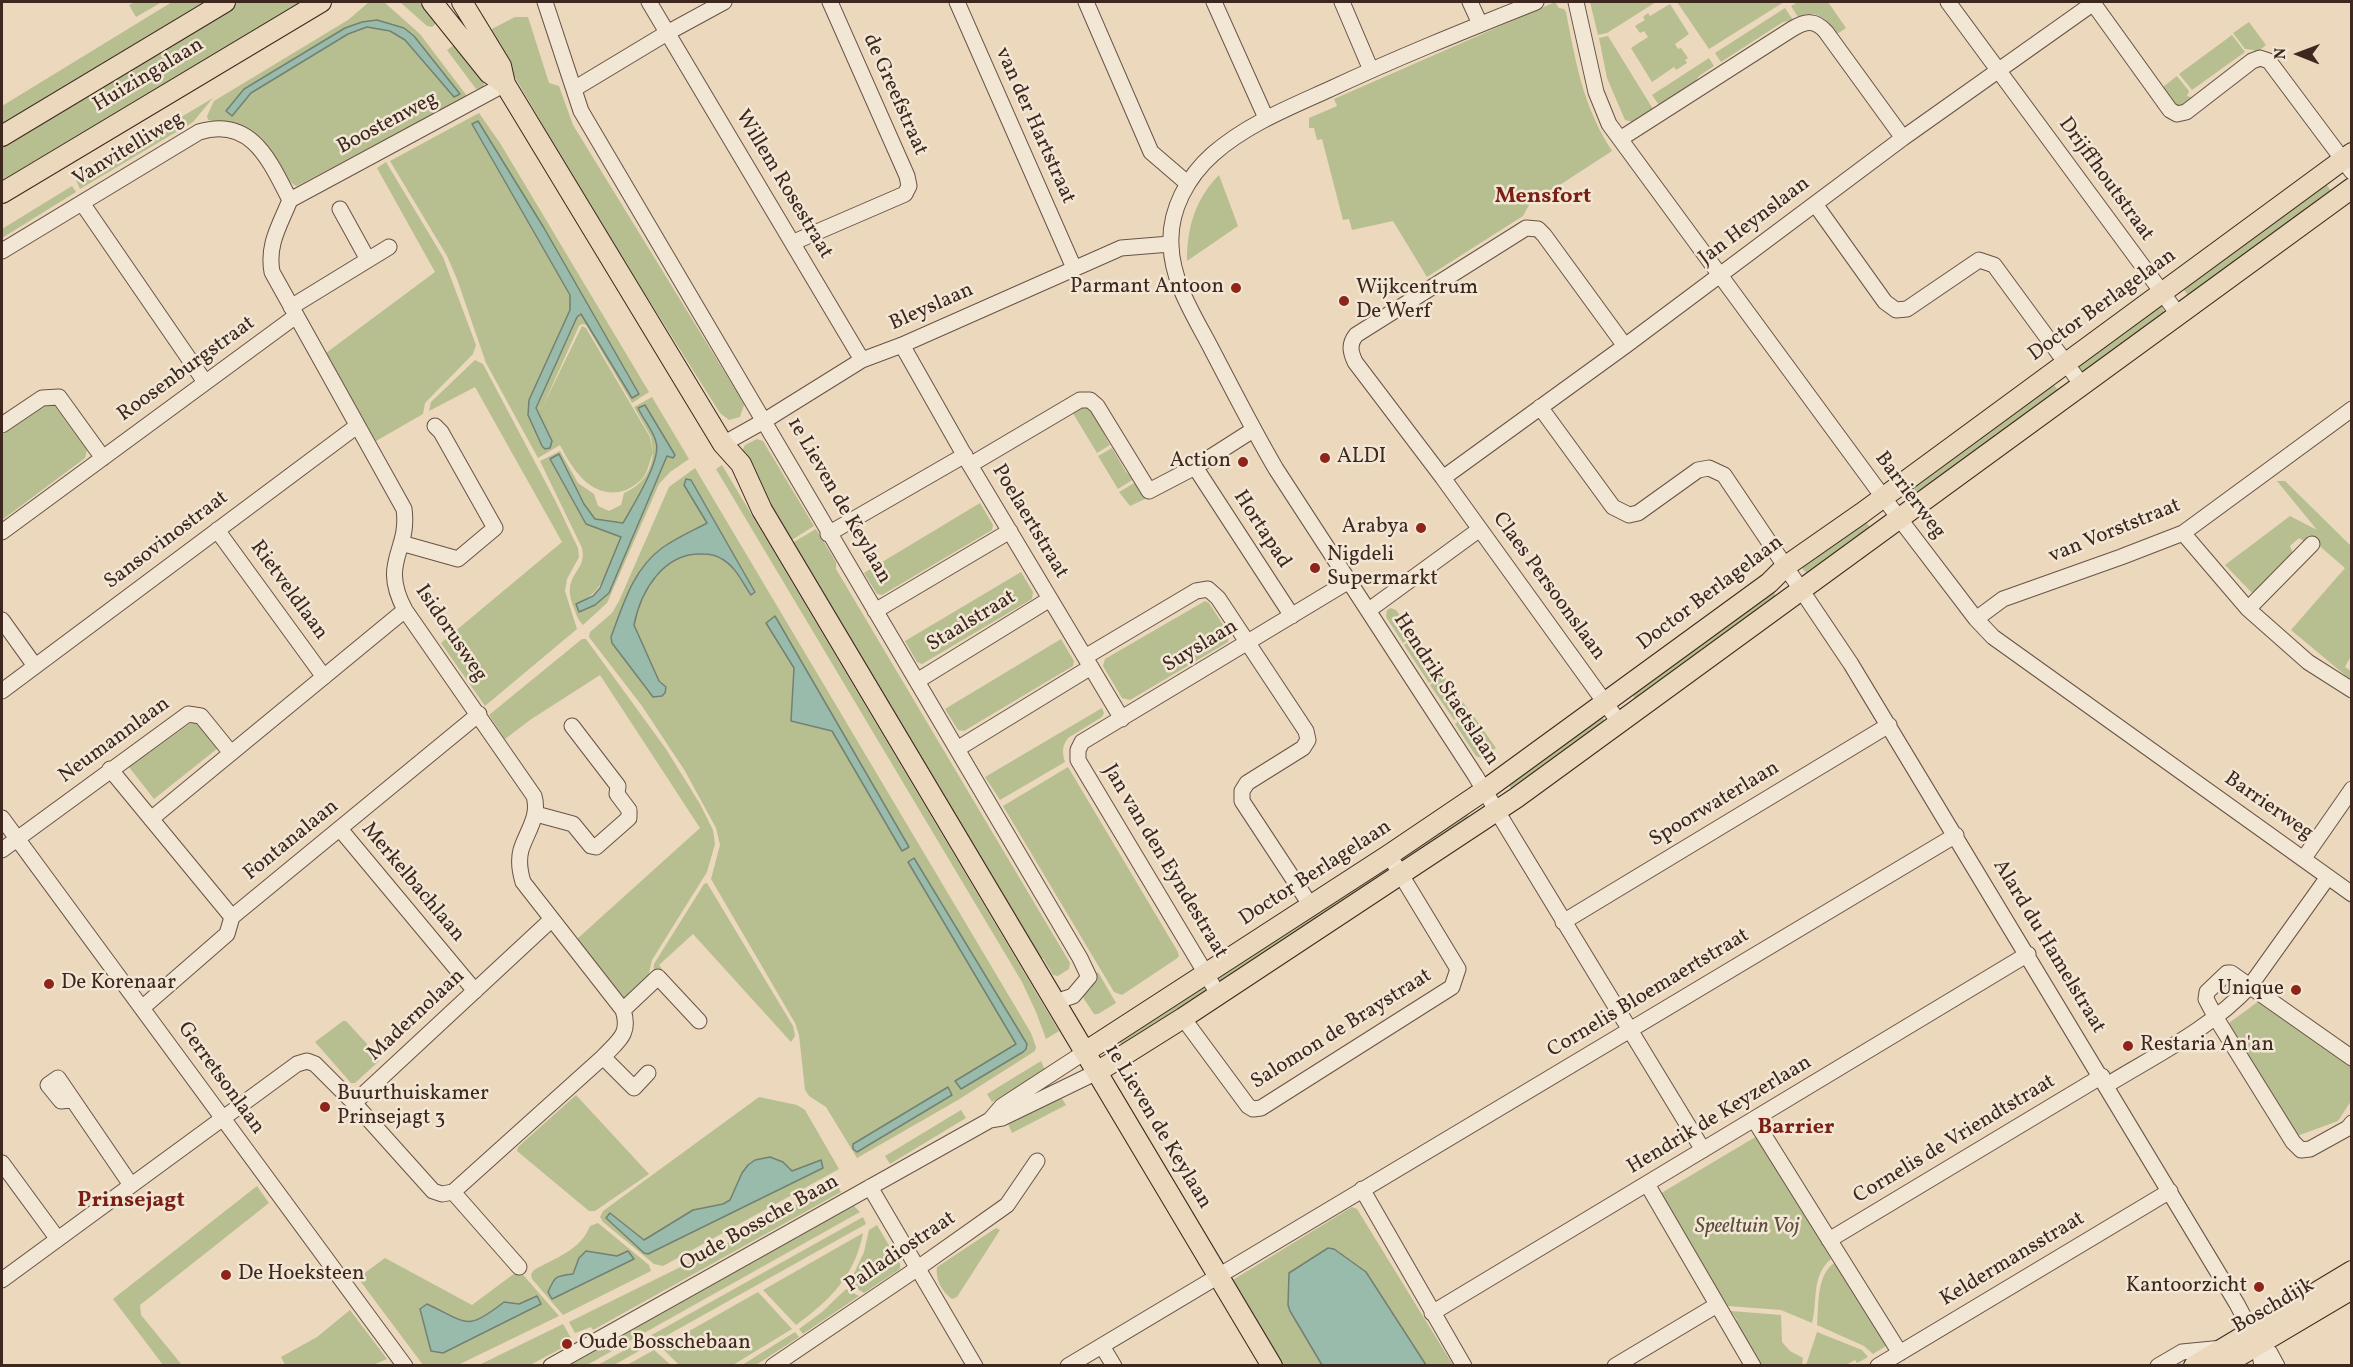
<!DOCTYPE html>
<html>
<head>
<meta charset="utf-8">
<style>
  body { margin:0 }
  #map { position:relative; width:2353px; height:1367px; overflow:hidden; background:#ebd8bd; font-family:Vollkorn,serif }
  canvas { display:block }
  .frame { position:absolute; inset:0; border:3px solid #3d271f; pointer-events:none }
  .north { position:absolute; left:2269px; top:24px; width:60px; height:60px; -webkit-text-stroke:4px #f2e6d4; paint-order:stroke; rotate:271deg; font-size:16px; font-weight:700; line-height:24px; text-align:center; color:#3d271f }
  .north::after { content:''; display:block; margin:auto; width:21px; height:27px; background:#3d271f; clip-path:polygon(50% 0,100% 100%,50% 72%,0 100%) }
</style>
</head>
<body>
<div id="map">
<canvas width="2353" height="1367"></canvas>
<div class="frame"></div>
<div class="north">N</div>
</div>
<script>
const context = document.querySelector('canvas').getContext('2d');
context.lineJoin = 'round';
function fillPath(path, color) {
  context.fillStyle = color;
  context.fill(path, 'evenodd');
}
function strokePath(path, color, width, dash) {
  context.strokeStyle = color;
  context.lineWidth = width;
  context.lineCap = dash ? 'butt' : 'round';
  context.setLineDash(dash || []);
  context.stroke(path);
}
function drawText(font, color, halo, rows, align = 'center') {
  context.font = font + ' Vollkorn,serif';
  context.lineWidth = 5;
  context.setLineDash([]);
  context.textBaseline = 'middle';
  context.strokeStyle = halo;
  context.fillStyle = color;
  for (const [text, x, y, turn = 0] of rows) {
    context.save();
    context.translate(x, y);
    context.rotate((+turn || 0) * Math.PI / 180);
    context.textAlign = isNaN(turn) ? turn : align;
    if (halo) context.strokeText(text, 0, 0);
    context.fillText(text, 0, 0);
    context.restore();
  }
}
fillPath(new Path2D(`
  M135,2H162L136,17L129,5Z
  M172,2H207L2,127V106Z
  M238,2H306L2,184V145Z
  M369,2H384L420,34L467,96L297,186C283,182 274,149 261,138C247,126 226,123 208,120L207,116L214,101L348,20ZM390,23L460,94L454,97L405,40L390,31L367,27L348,34L251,93L227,112L244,88L345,28Z
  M400,2H425L439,21L432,27L427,26Z
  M1555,2L1559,8L1564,9L1566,12C1576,64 1583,106 1612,151L1529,205L1523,216L1427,277L1393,221L1352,230L1349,219L1343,220L1322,139L1317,140L1314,128H1309V118L1337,106L1334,99Z
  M1590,2H1656L1607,33L1598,35Z
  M1677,2H1784L1709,49Z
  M1798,2H1828L1846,28L1837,34C1826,18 1817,9 1798,17L1791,6Z
  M1670,4L1689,34L1675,44L1678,49L1681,48L1688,58L1685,60L1687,63L1676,70L1674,67L1652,82L1631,48L1648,37L1644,31L1640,33L1635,26L1645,20L1643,17L1648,13L1650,16Z
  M1785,8L1793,20L1783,22L1721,62L1715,53Z
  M515,17H528L549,83L559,86L573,125L741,399L744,405L740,417L729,420L720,413L594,213L488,31Z
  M2249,22L2266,45L2256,53L2254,50L2245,49L2233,33Z
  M2232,35L2245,52L2192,90L2179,74Z
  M1608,36L1653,109L1633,122L1625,120L1607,78L1599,38Z
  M457,43L485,80L483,88L476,89L447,50Z
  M1709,58L1714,66L1699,76L1695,82L1659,105L1652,95Z
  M2177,76L2189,91L2187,96L2195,98L2182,106H2177L2163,87Z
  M213,98L193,122L80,189L76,180Z
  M479,113L500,143L649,392L632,403L586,325L582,324L579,326L542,408L582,326L586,328L650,437L653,453L651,437L634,407L652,397L689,459L670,472L659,484L607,603L583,625C578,620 576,614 574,608C560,573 588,573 582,548L540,461L560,451L578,483L594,494L598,506L609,511L621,505L624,493C642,485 651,473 653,453C650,459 649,468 645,475C640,483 629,490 619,492C577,498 559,440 543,410L560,445L538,458L486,363L457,279L447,256L390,161ZM472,124L632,397L582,314L577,316L536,408L529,401L570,310V295ZM645,405L675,455H667L609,593L576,604C605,593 610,564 621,537L586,524L550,459L559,455L584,504L595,519L623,524C632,506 662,460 656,442C653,431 644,419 638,409Z
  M386,162L443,257L476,345L473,354L425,403L423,414L376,441L326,353L435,272L377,168Z
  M1219,175L1238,226L1187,261C1187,228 1195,199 1219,175Z
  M2322,179L2332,192L2189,297L2179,283Z
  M72,186L76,192L2,238V229Z
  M2161,304L2165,313L2083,372L2075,365Z
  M475,360L483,364L556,502L578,548L579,557L567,579L565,591L577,629L485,706L441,643L562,542L475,387L429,411L431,402Z
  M2049,379L2059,391L1920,497L1908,481Z
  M48,404L54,405L87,450L85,458L2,520V435Z
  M1089,406C1098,418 1102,432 1110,445L1097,453L1071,410Z
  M757,439L763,441L814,526L790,541L745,465L742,451L745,445Z
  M1112,448L1126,472L1134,479L1118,489L1098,456Z
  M722,465L1059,1031L1046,1039L1036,1012L1022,982L716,469Z
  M695,468L1031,1033L1036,1047L1035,1051L958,1100L857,1158L826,1107L809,1096L805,1090L799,1035L795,1023L711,879L720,845L716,828L685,771L642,706L589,637L590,632L612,613L619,601L669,487ZM684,485L751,595C742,583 736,568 723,559C716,555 709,554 701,554C663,551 640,593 634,625L659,681L662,682L648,692L611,637C624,605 633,569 662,548C676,538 692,531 707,522ZM775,616L909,847L902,851L832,731L791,721L794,668ZM914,858L1027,1044L1023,1052L961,1088L955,1081L1016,1045L909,862ZM951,1095L857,1152L853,1149Z
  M2277,481H2285L2351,546V656L2345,667L2351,671V680L2291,630L2345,568L2316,543L2310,545L2299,538L2290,546L2294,556L2255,596L2225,565L2290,516L2317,530Z
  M1136,482L1145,499L1130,506L1119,492Z
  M980,503L993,525L992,530L882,595L877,594L864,573Z
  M1862,516L1873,532L1807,574L1800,566Z
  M816,529L836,562V569L1070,963L1069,969L1058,976L1053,975L1043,958L1039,960L792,543Z
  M1021,572L1033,592L1032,599L922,664L917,662L905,641Z
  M1771,588L1777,598L1637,701L1630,692Z
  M1205,601L1209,603L1229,634L1228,642L1130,700L1122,698L1103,666L1105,659Z
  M1391,608L1396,610L1414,635L1403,643L1386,617L1387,610Z
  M1415,637L1442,673L1429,683L1404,645Z
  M582,639H586L666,749L700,804L713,830L715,844L707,872L652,960L647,982L624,1002L577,939L700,828L600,675L530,720L505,739L489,715Z
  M1061,639L1074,661L1073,666L964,731L958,730L945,709Z
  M1443,675L1468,709L1454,720L1430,685Z
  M1102,708L1104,713L1102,717L1068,738C1062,746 1062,752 1065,762L1000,800L985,777Z
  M1470,711L1496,748L1481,758L1476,756L1455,724Z
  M1601,715L1605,721L1513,791L1506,781Z
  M195,720L218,748L154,799L129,767Z
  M1068,767L1178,952L1179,956L1176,959L1122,995L1114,992L1003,806Z
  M1465,810L1471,820L1405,863L1398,861Z
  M1387,867L1388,872L1224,982L1217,980L1216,977Z
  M707,883L793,1026L795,1036L791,1042L693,934L659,965L662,969L653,977L654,964L704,884Z
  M1098,972L1116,1003L1098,1014H1094L1082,996L1091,988L1095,974Z
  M1204,985L1206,992L1123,1047L1117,1038Z
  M2259,1001L2351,1065V1101L2338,1121L2297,1136L2229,1023Z
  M343,1021H346L379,1057V1061L355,1083H351L315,1042Z
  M1041,1061L1045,1070L992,1102L987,1094Z
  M576,1095L649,1174L595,1211H589L517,1151L518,1147Z
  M759,1097L797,1105L805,1110L839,1169L663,1266L654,1264L603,1222L600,1217L603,1211ZM821,1160L644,1253L607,1219L611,1213L644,1240L693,1210L723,1204L730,1200L742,1173L783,1162L792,1171Z
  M1061,1097L1066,1105L1012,1133L1008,1124Z
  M961,1110L966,1118L890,1164L885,1156Z
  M1757,1136L1831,1259C1811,1276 1818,1300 1812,1323L1781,1310L1728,1306L1718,1290L1715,1291L1658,1195Z
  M836,1183L841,1192L593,1330L591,1327L575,1333L569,1322L715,1250Z
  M257,1186L269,1203L140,1305L141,1315L182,1365H163L113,1299Z
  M854,1206L860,1212L587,1365L566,1366Z
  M1352,1207L1357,1209L1453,1365H1426L1366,1272L1289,1273L1290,1311L1322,1365H1282L1231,1281Z
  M863,1217L866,1224L614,1365H598Z
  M598,1223L649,1265L651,1271L563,1315L532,1279L531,1274L534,1270C555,1258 581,1250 590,1226ZM586,1251L617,1256L548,1292L558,1276L573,1274Z
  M877,1225L900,1264V1269L864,1293L849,1284L864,1252L869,1230Z
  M996,1228L1000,1230L957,1297L952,1299C942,1292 935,1279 937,1267Z
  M863,1233C855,1276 829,1301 796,1325L763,1290Z
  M385,1258L472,1305L519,1270L559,1316L458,1365H423L358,1278ZM537,1296L541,1304L443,1353L431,1351L420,1309L427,1304C467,1324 466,1332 504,1302L519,1304Z
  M1836,1262L1885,1343L1886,1346L1873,1354L1864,1346L1817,1325C1819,1305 1816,1273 1836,1262Z
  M846,1289L859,1296L803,1334L799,1329L822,1312Z
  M758,1292L792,1329L733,1365H679L661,1347Z
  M350,1310L387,1359L373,1365H285L281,1357L317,1337Z
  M1731,1311L1781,1315L1782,1342L1790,1351L1803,1358L1802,1365H1760L1734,1322L1737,1320Z
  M563,1324L571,1338L560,1344L562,1348L530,1365H479Z
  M795,1332L799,1337L756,1365H742Z
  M1817,1332L1862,1350L1868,1357L1857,1363L1855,1360L1846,1365H1806Z
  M654,1350L671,1365H627Z`), '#b7bf91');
const water = new Path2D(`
  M377,20L404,28L414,36L460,94L454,97L405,40L390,31L367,27L348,34L251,93L232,116L226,111L244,89L345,28L362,22Z
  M478,121L544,228L639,394L632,398L581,314L577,317L536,408L552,441L550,448L545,449L542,446L528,415L529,400L570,310V295L472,124Z
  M645,405L675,455L673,458L667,456L609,593L595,605L579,612L576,604L593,596L600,588L621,537L586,524L550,459L559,454L584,504L595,519L623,523C632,507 662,460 656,442C653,430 643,419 638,408Z
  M686,479L691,480L755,592L751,595C742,582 736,567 722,559C716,555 710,554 703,554C664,552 641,590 634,625L659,681L666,687L665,693L662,696L653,697L612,643L611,637C623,605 633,569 662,548C676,538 692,531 707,523L684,485Z
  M775,616L909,847L902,851L832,731L791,721L794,668L766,623Z
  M914,858L1027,1044L1026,1049L1023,1052L961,1089L955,1081L1016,1044L908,862Z
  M948,1087L952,1095L857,1152L853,1149V1144Z
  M770,1157L783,1162L792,1171L821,1160L823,1168L648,1254L644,1253L606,1218L610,1213L644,1240L693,1210L723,1204L730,1200L742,1173L748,1165L755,1160Z
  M1328,1248L1334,1249L1366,1272L1426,1365H1322L1290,1311L1288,1305L1289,1273Z
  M586,1251L617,1256L628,1251L634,1259L552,1299L548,1292C555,1276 555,1276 573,1274L579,1258Z
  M537,1296L541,1304L443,1353L431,1351L420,1309L427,1304C468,1323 466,1332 504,1302L519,1304Z`);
fillPath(water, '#99bbab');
strokePath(water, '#748073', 1.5);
const minor = new Path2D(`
  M545,2L581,111L1080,958L1089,977L1073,996L1055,1002
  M649,2L862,360
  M957,2L1074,268
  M1086,2L1151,152L1187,183
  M1214,2L1266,118
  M1342,2L1371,70
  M1470,2L1480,24
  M1536,2C1466,30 1396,58 1328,90C1288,108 1246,125 1213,154C1188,176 1169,210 1171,245C1172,283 1195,317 1212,350C1233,390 1253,430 1276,469L1475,775L1703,1150
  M1576,2L1596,92L1609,124L1883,497L1976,619L1993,637L2352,894
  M1948,2L2178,314
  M2093,3L2170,110L2177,114L2186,112L2252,61L2260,58L2269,61L2352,172
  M574,89L667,33L724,2
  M1620,139L1792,29C1806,21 1815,19 1826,32L1903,138
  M290,200C280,225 267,244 272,272L404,509C410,552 379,561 405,610L534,796C540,816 527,831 521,850C518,861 520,872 523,882L623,1010C631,1034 618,1041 603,1057L453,1192L442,1194L433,1191L354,1103
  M290,200L505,84
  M82,203L205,382
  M1815,204L1885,302L1896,310L1907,309L1979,260L1994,265L2082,385
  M340,209L367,258
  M794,242L905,194L909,186L907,176L830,2
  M2,251L199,132C252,116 270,162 290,200
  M291,307L389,247
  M902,345L970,465L1122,719
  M1540,407L1613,507L1629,515L1638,513L1698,470L1709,468L1724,475L1851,664L2237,1304L2258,1344L2262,1366
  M2,425L42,398L59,397L103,458
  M723,444L764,421L862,360L902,345L1121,248L1170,244
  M970,465L1080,400H1090L1097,406L1149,491L1195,467L1253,430
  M1195,467L1292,616
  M1443,478L1625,346L1903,138L2095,2
  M217,530L324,677
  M2,532L296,316
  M2183,533L2248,609L2308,662L2352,690
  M828,534L965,455
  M401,543L458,559L495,528L441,432L435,426
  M2248,609L2312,544
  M1369,610L1480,529
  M875,611L1010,531
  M1976,619L2003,599L2121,557L2183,533L2352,409
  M2,620L35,666
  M1085,657L1196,591L1208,589L1218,598L1306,731L1308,740L1303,748L1247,783L1242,791V801L1311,906
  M917,681L1050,599
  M2,691L357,426
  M1619,722L1443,478L1355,362C1350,351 1349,344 1356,335L1526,228L1538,229L1544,235L1625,346
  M957,749L1091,667
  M110,769L232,917
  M536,814L573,824L591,846L596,847L629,818V810L617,794L618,786L572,726
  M2,818L405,1366
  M151,819L405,610
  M340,829L475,991
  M2,850L188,714L201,716L231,753
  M2304,858L2352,789
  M1563,922L1889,725
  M1218,994L1078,760V750L1082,742L1349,581
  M142,1008L227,934L232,917L479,714
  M623,1010L658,977L699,1021
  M1183,1018L1248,1106L1253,1109L1261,1108L1452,987L1458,969L1389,855
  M603,1057L634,1088L648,1073
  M2352,1058L2231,973H2227L2207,992L2206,999L2216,1018L2293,1142L2301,1150L2310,1149L2348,1128L2352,1123
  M2107,1085C2156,1055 2210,1029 2250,986L2328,877
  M71,1100L61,1101L48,1085L58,1078L131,1185
  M990,1120L1002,1118L1097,1072
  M1755,1121L1900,1353
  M2,1163L57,1238
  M1647,1184L1753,1366
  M870,1187L975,1366
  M1362,1189L1464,1366
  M453,1192L519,1267
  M1829,1240L2102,1076
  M2,1280L297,1064L307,1061L315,1064L354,1103L551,920
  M1432,1313L2028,954
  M2258,1344L2270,1353L2277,1366
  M1102,1346L1114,1366
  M551,1366L990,1120L1002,1106L1085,1052
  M773,1366L918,1268L1007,1205L1037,1161
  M1068,1366L1956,835
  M1615,1366L1717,1305
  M1878,1366L2170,1191
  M2158,1366L2182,1352L2223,1348`);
const major = new Path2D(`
  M432,2L489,73L505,84
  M462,2L501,66L505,84L723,444L741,464L762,510L1272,1366
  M2,136L225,2
  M2,193L321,2
  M1085,1052L1389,855L1485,790L1769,583L1786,566L1862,513L2352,153
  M1097,1072L1183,1018L1516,798L2352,188
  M2194,1366L2352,1271
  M2222,1366L2352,1289`);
strokePath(minor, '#685346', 17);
strokePath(major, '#3d271f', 22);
strokePath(minor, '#f2e6d4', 15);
strokePath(major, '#ebd8bd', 20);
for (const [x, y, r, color] of [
  [1236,288,6,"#8f2418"],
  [1344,301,6,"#8f2418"],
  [1325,458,6,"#8f2418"],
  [1243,462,6,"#8f2418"],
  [1421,528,6,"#8f2418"],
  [1315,568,6,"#8f2418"],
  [49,984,6,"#8f2418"],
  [2296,990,6,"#8f2418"],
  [2128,1046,6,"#8f2418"],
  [325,1107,6,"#8f2418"],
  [226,1275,6,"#8f2418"],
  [2259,1287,6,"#8f2418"],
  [567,1344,6,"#8f2418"]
]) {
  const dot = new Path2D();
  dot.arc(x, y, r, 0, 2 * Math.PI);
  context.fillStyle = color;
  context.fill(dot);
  strokePath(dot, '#f2e6d4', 2);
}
drawText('21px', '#3d271f', '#f2e6d4', [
  ["Huizingalaan",149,76,-31],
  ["de Greefstraat",894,95,66],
  ["Boostenweg",388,124,-28],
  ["van der Hartstraat",1034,126,66],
  ["Vanvitelliweg",129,150,-31],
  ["Drijffhoutstraat",2105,180,54],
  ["Willem Rosestraat",783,185,59],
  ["Jan Heynslaan",1755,222,-37],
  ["Doctor Berlagelaan",2103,306,-36],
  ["Bleyslaan",932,308,-24],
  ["Roosenburgstraat",187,370,-36],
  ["Barrierweg",1909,496,53],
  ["1e Lieven de Keylaan",838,501,60],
  ["Poelaertstraat",1029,522,59],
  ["Hortapad",1261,530,57],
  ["van Vorststraat",2115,532,-22],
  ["Sansovinostraat",167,541,-37],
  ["Claes Persoonslaan",1548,587,54],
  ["Rietveldlaan",288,591,54],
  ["Doctor Berlagelaan",1711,594,-37],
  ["Staalstraat",972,622,-31],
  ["Isidorusweg",450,634,56],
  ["Suyslaan",1201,647,-31],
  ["Hendrik Staetslaan",1445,690,57],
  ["Neumannlaan",115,741,-36],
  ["Spoorwaterlaan",1715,805,-31],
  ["Barrierweg",2268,807,35],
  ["Fontanalaan",292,841,-39],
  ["Jan van den Eyndestraat",1164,862,59],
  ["Doctor Berlagelaan",1316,874,-33],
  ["Merkelbachlaan",412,883,50],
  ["Alard du Hamelstraat",2048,947,59],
  ["Cornelis Bloemaertstraat",1649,994,-31],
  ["Madernolaan",417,1016,-43],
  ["Salomon de Braystraat",1342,1030,-32],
  ["Gerretsonlaan",220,1079,54],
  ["Hendrik de Keyzerlaan",1720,1116,-31],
  ["1e Lieven de Keylaan",1157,1127,59],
  ["Cornelis de Vriendtstraat",1955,1140,-31],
  ["Oude Bossche Baan",760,1224,-29],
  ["Palladiostraat",901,1253,-34],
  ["Keldermansstraat",2013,1260,-31],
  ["Boschdijk",2274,1307,-30]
]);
drawText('21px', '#3d271f', '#f2e6d4', [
  ["Parmant Antoon",1224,288,"right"],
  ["Wijkcentrum",1356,289],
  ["De Werf",1356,313],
  ["ALDI",1337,458],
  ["Action",1231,462,"right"],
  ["Arabya",1409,528,"right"],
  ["Nigdeli",1327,556],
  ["Supermarkt",1327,580],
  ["De Korenaar",61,984],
  ["Unique",2284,990,"right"],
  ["Restaria An'an",2140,1046],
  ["Buurthuiskamer",337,1095],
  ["Prinsejagt 3",337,1119],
  ["De Hoeksteen",238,1275],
  ["Kantoorzicht",2247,1287,"right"],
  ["Oude Bosschebaan",579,1344]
], 'left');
drawText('italic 21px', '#5c4d3c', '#f2e6d4', [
  ["Speeltuin Voj",1747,1228]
]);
drawText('bold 22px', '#7a1f14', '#f2e6d4', [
  ["Mensfort",1543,198],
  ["Barrier",1796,1129],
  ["Prinsejagt",131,1202]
]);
</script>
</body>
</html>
